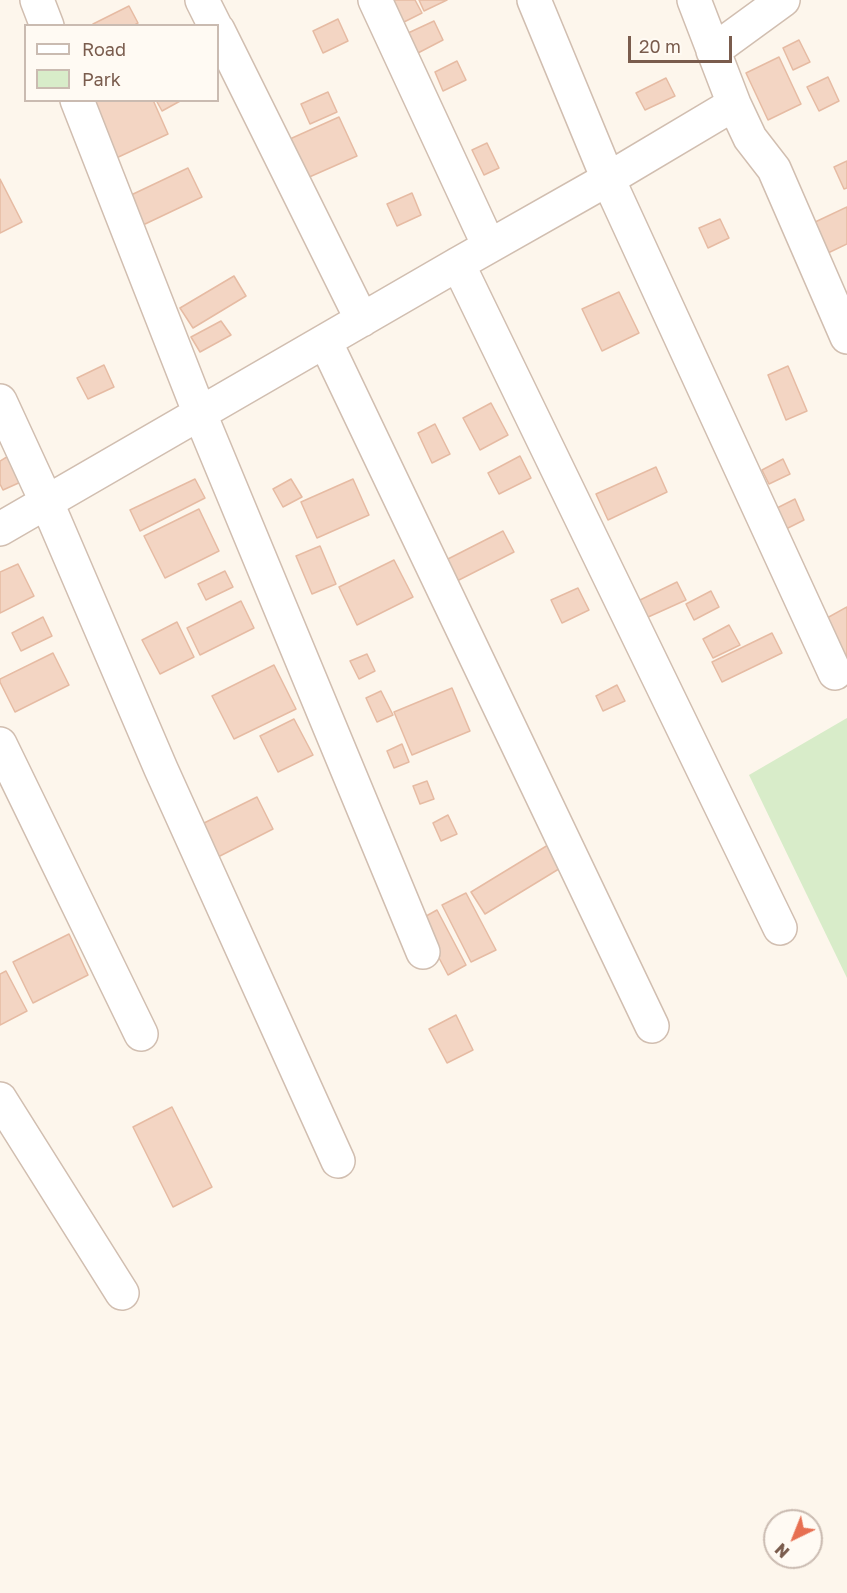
<!DOCTYPE html>
<html>
<head>
<meta charset="utf-8">
<style>
  body { margin:0 }
  #map { position:relative; width:847px; height:1593px; overflow:hidden; background:#fdf6ec; font-family:"Golos Text",sans-serif }
  canvas { display:block }
  .legend { position:absolute; left:24px; top:24px; width:195px; height:78px; box-sizing:border-box; background:#fffaf3; border:2px solid #cabbb1; margin:0; padding:8px 10px; list-style:none; font-size:18px; color:#7a5c4d }
  .legend li { display:flex; align-items:center; gap:12px; height:30px }
  .legend b { width:30px; border:2px solid #cabbb1 }
  .north { position:absolute; left:763px; top:1509px; width:60px; height:60px; box-sizing:border-box; background:#fffaf3; border:2px solid #cabbb1; border-radius:50%; rotate:223deg; font-size:16px; font-weight:700; line-height:24px; text-align:center; color:#7a5c4d }
  .north::after { content:''; display:block; margin:auto; width:21px; height:27px; background:#e76f51; clip-path:polygon(50% 0,100% 100%,50% 72%,0 100%) }
  .scale { position:absolute; left:628px; top:36px; width:104px; height:27px; box-sizing:border-box; border:3px solid #7a5c4d; border-top:0; padding-left:8px; font-size:18px; line-height:21px; white-space:nowrap; color:#7a5c4d; -webkit-text-stroke:4px #fffaf3; paint-order:stroke }
</style>
</head>
<body>
<div id="map">
<canvas width="847" height="1593"></canvas>
<ul class="legend">
<li><b style="height:8px;background:#fff"></b>Road</li>
<li><b style="height:16px;background:#d8ecc9"></b>Park</li>
</ul>
<div class="north">N</div>
<div class="scale">20 m</div>
</div>
<script>
const context = document.querySelector('canvas').getContext('2d');
context.lineJoin = 'round';
function fillPath(path, color) {
  context.fillStyle = color;
  context.fill(path, 'evenodd');
}
function strokePath(path, color, width, dash) {
  context.strokeStyle = color;
  context.lineWidth = width;
  context.lineCap = dash ? 'butt' : 'round';
  context.setLineDash(dash || []);
  context.stroke(path);
}
fillPath(new Path2D(`
  M847,718V978L749,775Z`), '#d8ecc9');
const building = new Path2D(`
  M394,0H415L422,13L398,25L387,3Z
  M419,0H447L424,11Z
  M129,6L138,23L133,26H94L93,24Z
  M338,19L348,41L323,53L313,31Z
  M434,21L443,40L416,54L406,34Z
  M799,40L810,62L793,70L783,48Z
  M779,57L801,104L768,120L746,73Z
  M457,61L466,80L443,91L435,72Z
  M828,77L839,101L819,111L807,87Z
  M666,78L675,96L645,110L636,93Z
  M328,92L337,112L310,124L301,104Z
  M84,100H153L168,134L112,160Z
  M156,100H182L162,111Z
  M339,117L357,156L298,182L281,143Z
  M487,143L499,168L484,175L472,150Z
  M847,161V188L844,189L834,167Z
  M188,168L202,197L143,225L129,196Z
  M0,179L22,222L0,233Z
  M412,193L421,215L397,226L387,204Z
  M847,207V244L828,253L813,223Z
  M720,219L729,238L708,248L699,228Z
  M234,276L246,296L193,328L180,308Z
  M619,292L639,333L602,351L582,309Z
  M221,321L231,335L200,352L191,337Z
  M104,365L114,387L88,399L77,378Z
  M788,366L807,411L786,420L768,375Z
  M491,403L508,435L480,450L463,418Z
  M435,424L450,454L432,463L418,433Z
  M10,455L23,481L3,490L0,484V461Z
  M520,456L531,478L499,494L488,473Z
  M783,459L790,474L769,484L762,470Z
  M656,467L667,492L608,520L596,494Z
  M195,479L205,498L140,531L130,510Z
  M291,479L302,497L283,507L273,489Z
  M353,479L369,515L317,538L301,502Z
  M795,499L804,520L786,529L777,508Z
  M199,509L219,551L165,578L144,536Z
  M503,531L514,552L455,582L444,561Z
  M320,546L336,584L312,594L296,556Z
  M394,560L413,597L357,625L339,587Z
  M18,564L34,596L0,613V572Z
  M225,571L233,587L206,600L198,584Z
  M677,582L686,600L646,618L638,601Z
  M578,588L589,610L562,623L551,600Z
  M711,591L719,607L694,620L686,604Z
  M241,601L254,628L200,655L187,628Z
  M847,607V660L818,623Z
  M43,617L52,636L21,651L12,633Z
  M177,622L194,657L160,674L142,640Z
  M729,625L740,645L713,658L703,639Z
  M772,633L782,653L722,682L712,662Z
  M53,653L69,685L15,712L0,682V679Z
  M367,654L375,671L359,679L350,661Z
  M274,665L296,709L234,739L212,696Z
  M617,685L625,701L603,711L596,696Z
  M452,688L470,731L412,755L394,712Z
  M381,691L393,715L377,722L366,698Z
  M294,719L313,755L278,772L260,736Z
  M402,744L409,762L394,768L387,751Z
  M427,781L434,799L420,804L413,786Z
  M257,797L273,829L216,858L200,825Z
  M448,815L457,834L441,841L433,823Z
  M553,842L567,864L485,914L471,892Z
  M466,893L496,950L471,962L442,905Z
  M437,910L466,965L448,975L419,920Z
  M69,934L88,975L33,1003L13,962Z
  M6,971L27,1011L0,1025V974Z
  M456,1015L473,1050L447,1063L429,1029Z
  M172,1107L212,1187L173,1207L133,1127Z`);
fillPath(building, '#f3d5c3');
strokePath(building, '#e6bba3', 1.5);
const minor = new Path2D(`
  M37,0L47,26
  M202,0L215,26
  M375,0L489,246
  M534,0L608,179L835,673
  M218,30L362,320
  M713,51L783,0
  M77,100L200,414L423,952
  M734,104L750,138L774,169L847,337
  M458,264L780,928
  M325,341L652,1026
  M0,401L47,503L161,769L338,1161
  M0,529L458,264L608,179L734,104L694,0
  M0,744L141,1034
  M0,1099L122,1293`);
strokePath(minor, '#d1beb0', 36);
strokePath(minor, '#fff', 33);
</script>
</body>
</html>
